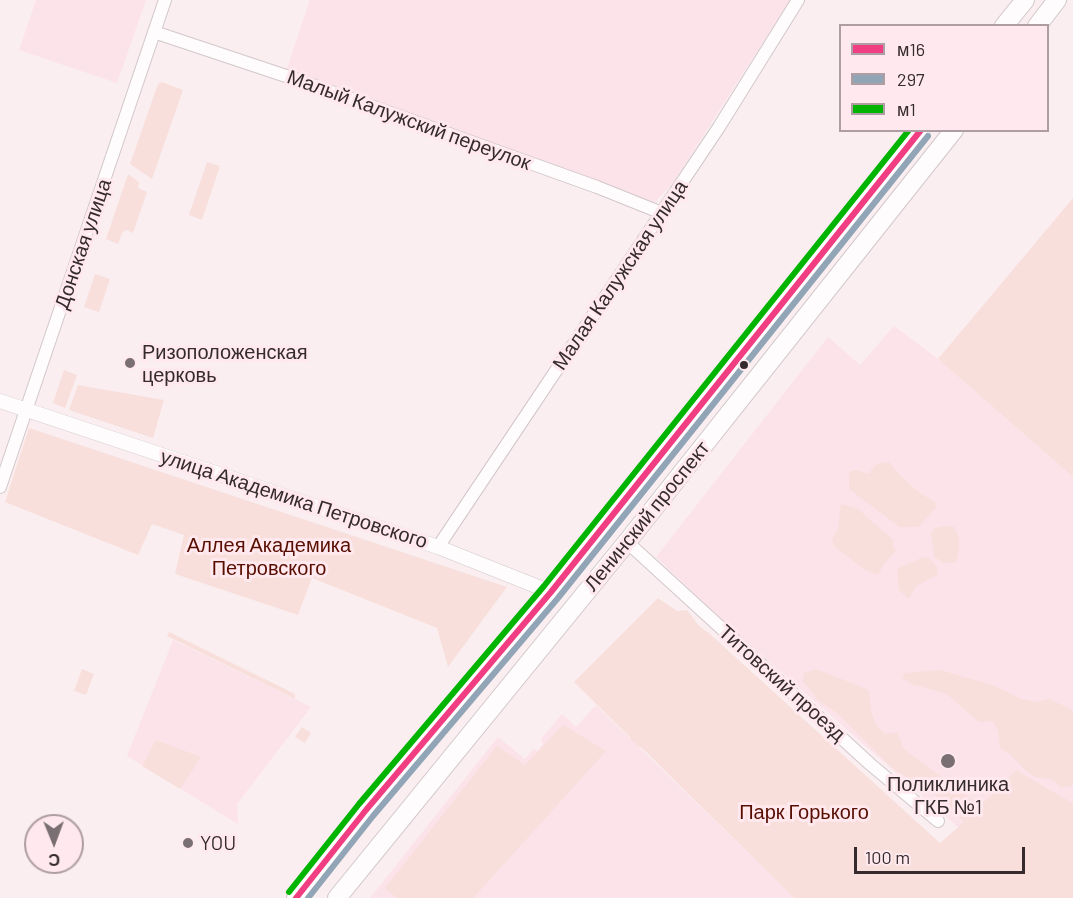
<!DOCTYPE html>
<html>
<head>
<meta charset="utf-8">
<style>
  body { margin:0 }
  #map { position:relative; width:1073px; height:898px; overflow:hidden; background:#faeef1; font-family:Barlow,sans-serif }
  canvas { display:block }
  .legend { position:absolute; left:839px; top:24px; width:210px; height:108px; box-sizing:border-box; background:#ffe9ef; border:2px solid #ae9da2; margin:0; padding:8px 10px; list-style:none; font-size:18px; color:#352b2e }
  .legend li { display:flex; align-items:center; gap:12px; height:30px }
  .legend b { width:30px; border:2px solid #ae9da2 }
  .north { position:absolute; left:24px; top:814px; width:60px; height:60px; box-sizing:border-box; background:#ffe9ef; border:2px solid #ae9da2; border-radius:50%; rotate:179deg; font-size:16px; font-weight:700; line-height:24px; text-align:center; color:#352b2e }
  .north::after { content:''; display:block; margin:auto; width:21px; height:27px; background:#7a6f72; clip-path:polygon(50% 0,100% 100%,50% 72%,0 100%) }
  .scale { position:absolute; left:854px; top:847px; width:171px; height:27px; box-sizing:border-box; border:3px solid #352b2e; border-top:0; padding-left:8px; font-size:18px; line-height:21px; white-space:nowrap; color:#352b2e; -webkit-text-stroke:4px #ffe9ef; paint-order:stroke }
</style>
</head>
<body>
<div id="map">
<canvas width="1073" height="898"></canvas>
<ul class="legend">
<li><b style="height:8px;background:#f13e82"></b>м16</li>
<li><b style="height:8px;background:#91a5b6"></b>297</li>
<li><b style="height:8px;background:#01b400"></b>м1</li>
</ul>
<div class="north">С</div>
<div class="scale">100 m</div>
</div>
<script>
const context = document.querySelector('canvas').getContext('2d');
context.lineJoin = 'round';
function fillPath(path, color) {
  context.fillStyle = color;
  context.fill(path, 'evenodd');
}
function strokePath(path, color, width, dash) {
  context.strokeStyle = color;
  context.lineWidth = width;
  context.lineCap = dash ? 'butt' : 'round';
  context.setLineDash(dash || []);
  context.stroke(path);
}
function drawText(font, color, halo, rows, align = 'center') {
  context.font = font + ' Barlow,sans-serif';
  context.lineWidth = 6;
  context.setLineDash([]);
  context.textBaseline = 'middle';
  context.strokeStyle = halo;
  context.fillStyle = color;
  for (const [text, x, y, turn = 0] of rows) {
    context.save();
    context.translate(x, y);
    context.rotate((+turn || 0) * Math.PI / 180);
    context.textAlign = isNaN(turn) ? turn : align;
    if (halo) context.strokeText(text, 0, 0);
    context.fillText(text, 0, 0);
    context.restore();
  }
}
fillPath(new Path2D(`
  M36,0H146L117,83L19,50Z
  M310,0H790L672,184L653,204L599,181L287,69Z
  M894,326L938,359L1073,477V803L1016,770L959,828L719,617L656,557L828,337L860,365Z
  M173,640L311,707L237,804L238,824L127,756Z
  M596,705L794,898H370L498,737L525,759L533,749L538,751L543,744L541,739L562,714L576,727Z`), '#fce2e9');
fillPath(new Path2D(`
  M162,82L183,90L152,179L130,164L158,84Z
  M207,162L220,166L202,220L189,215Z
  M128,174L139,182L138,188L147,192L133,233L126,230L122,233L118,244L106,239Z
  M1073,198V477L938,359Z
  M95,274L110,279L99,312L84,307Z
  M64,370L77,375L65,408L53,403Z
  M78,385L164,400L153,438L69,410Z
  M29,428L507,587L448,667L437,628L312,578L298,615L175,574L184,535L152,524L138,555L5,502Z
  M889,462C901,478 917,493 935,502L936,508L918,527H900L849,489V476L851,471L857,470L868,474L877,464Z
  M841,504L858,509L893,540V546L896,551L888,559L877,575L865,570L834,546L832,540L838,529Z
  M947,526L954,527C961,539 960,551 955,563H943L934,556L931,533L935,528Z
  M924,557L930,559L938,569L937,575L916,586L909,599L899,590L897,572L900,567Z
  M658,598L677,611L687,610L699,626L710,634L940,843L964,822L941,799L892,768L838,714L818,700L803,681L804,673L816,669L869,690C871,707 870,723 885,734L897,732L904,749L972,800L983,803L1016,770L1073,803V898H794L644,750L631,740V738L574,682Z
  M169,632L295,694V699L167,636Z
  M82,669L94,674L86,695L74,691Z
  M940,670L995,686L1021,699L1037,702L1049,699L1073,710V786L1061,788C1053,775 1042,781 1032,775C1020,767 1014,755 1000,748L998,730L992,721L979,722L947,694L912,684L902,678L905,673Z
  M563,725L606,751L473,898H397L385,888L497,746L525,765Z
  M302,727L311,733L305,743L295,737Z
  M156,740L201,757L180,789L142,766Z`), '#f8dfdb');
const minor = new Path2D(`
  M154,32L304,82L597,187L662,213
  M0,487L165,0
  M627,542L870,764L938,821
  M438,547L719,127L798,0`);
const tertiary = new Path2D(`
  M0,401L438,547L551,592`);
const primary = new Path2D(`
  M1004,26L1025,0
  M1037,26L1057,0
  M296,898L366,810L551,592L921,130
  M337,898L627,542L954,130`);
strokePath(minor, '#d2c7ca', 14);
strokePath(tertiary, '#d2c7ca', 15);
strokePath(primary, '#d2c7ca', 20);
strokePath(minor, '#fefcfd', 12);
strokePath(tertiary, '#fefcfd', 14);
strokePath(primary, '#fefcfd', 18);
strokePath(new Path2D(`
  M296,898L366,810L551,592L921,130`), '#f13e82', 6);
strokePath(new Path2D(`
  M308,898L373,816L558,598L928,136`), '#91a5b6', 6);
strokePath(new Path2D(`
  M289,892L359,804L544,586L909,130`), '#01b400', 6);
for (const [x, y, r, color] of [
  [130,363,6,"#7a6f72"],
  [744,365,5,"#352b2e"],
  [948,761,8,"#7a6f72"],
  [188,843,6,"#7a6f72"]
]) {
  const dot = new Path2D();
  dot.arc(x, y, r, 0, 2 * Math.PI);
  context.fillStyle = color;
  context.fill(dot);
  strokePath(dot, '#ffe9ef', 2);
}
drawText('20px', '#352b2e', '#ffe9ef', [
  ["Малый Калужский переулок",409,120,20],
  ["Донская улица",83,244,-71],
  ["Малая Калужская улица",620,275,-56],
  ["улица Академика Петровского",294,499,18],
  ["Ленинский проспект",647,516,-51],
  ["Титовский проезд",782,683,42]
]);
drawText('20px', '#352b2e', '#ffe9ef', [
  ["Ризоположенская",142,352],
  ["церковь",142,375],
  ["Поликлиника",948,784,"center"],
  ["ГКБ №1",948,807,"center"],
  ["YOU",200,843]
], 'left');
drawText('20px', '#580e00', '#ffe9ef', [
  ["Аллея Академика",269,545],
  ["Петровского",269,568],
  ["Парк Горького",804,812]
]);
</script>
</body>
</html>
